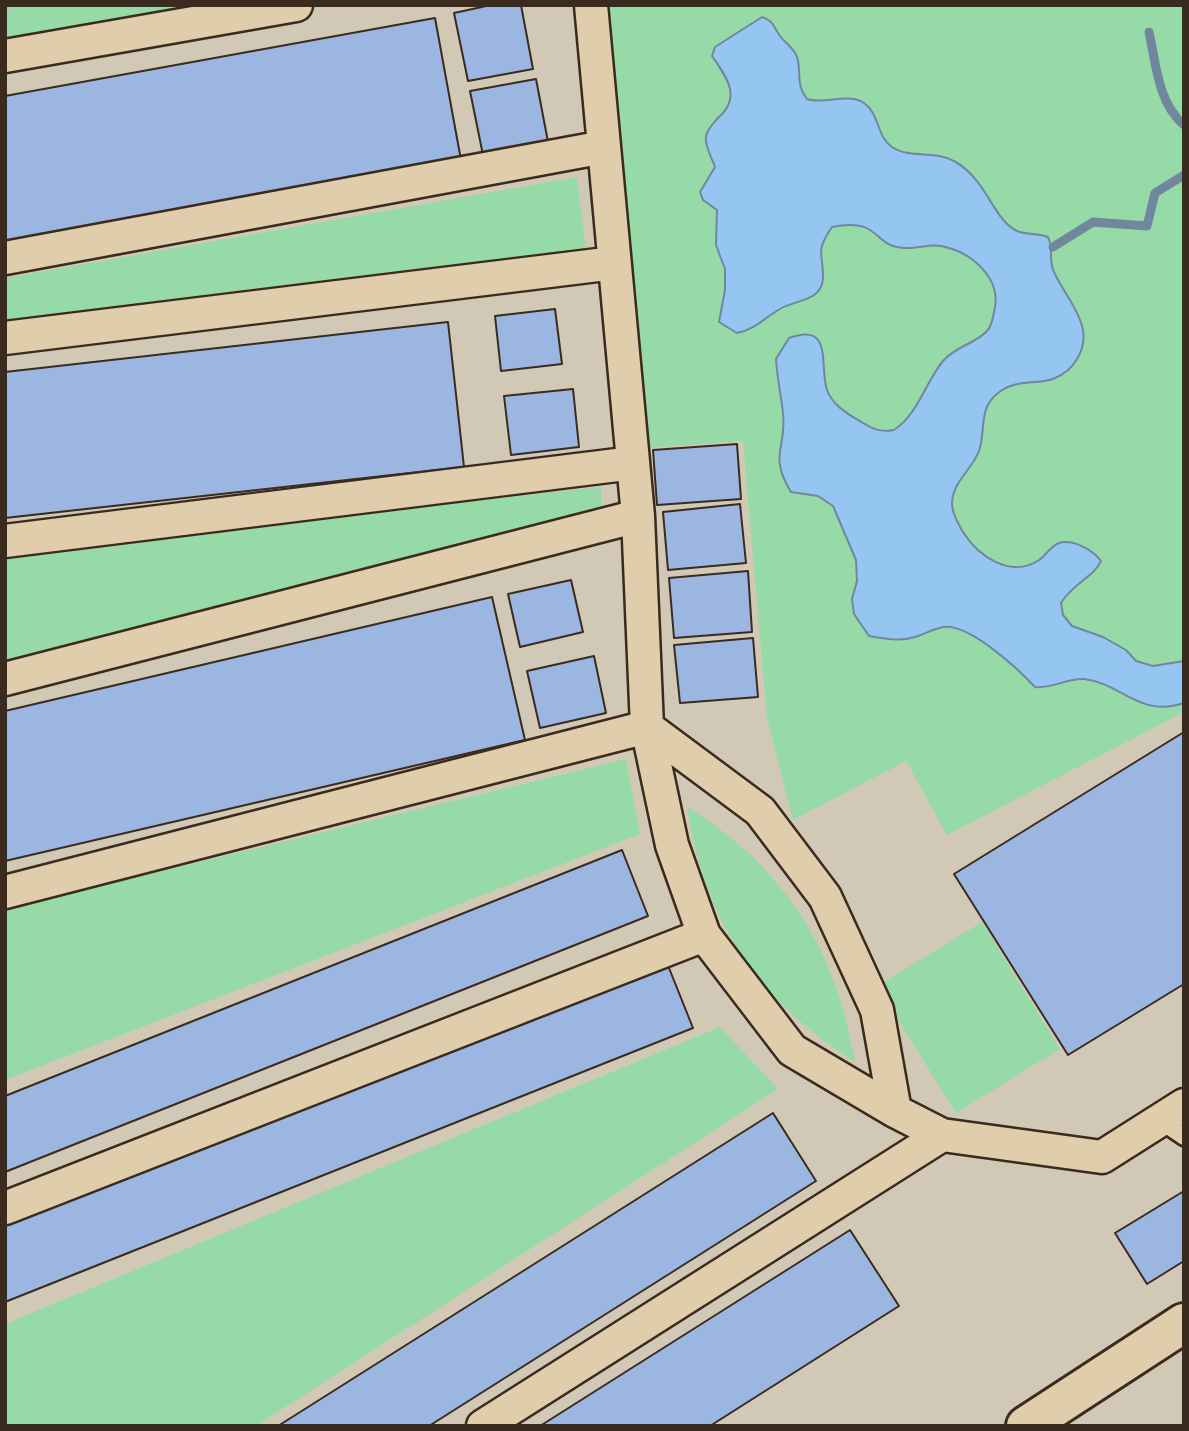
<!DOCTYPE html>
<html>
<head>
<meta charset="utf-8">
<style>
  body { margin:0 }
  #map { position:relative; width:1189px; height:1431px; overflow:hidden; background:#d2c8b6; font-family:"Playpen Sans",sans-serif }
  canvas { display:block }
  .frame { position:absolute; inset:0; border:7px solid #3b2a1e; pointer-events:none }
</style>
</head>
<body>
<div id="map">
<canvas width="1189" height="1431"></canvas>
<div class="frame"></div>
</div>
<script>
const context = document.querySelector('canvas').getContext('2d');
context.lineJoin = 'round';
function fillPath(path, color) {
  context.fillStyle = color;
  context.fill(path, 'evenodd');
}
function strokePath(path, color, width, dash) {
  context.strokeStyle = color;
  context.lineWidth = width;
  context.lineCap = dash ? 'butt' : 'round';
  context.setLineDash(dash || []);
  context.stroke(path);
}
fillPath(new Path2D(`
  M5,5H234L5,44Z
  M606,5H1184V712L947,835L906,761L793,820L767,718L743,441L647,448Z
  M577,177L587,258L5,326V278Z
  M601,487L602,516L5,667V553Z
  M626,759L640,834L5,1080V909Z
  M687,806C785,869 836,948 855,1062C757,1000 704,920 687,806Z
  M982,922L1060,1049L956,1113L877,986Z
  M720,1027L778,1089L256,1426H5V1324Z`), '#96dba7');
const water = new Path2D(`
  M762,17C774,21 773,26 780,36C785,43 794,48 797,57C802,73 795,84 807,99C825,105 848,92 864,103C880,114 876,136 892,147C910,159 935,150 954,161C987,179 993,220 1017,231C1026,235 1038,233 1048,237C1054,249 1048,260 1054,272C1066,299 1097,327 1077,359C1072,368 1063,375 1053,379C1034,385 1015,379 998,393C978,408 986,431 979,451C972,470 953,481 952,503C952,513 958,523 963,532C978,556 1011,579 1039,560C1046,555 1051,546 1059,543C1073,539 1093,550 1101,561C1095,576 1072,584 1061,603L1063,615L1072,626L1103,637L1126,650L1136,661L1153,666L1184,661V703C1138,718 1122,683 1084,679C1067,678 1052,689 1035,687C1018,669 970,624 944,627C935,628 927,633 918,636C902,642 885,639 869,636L854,614L852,599L857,581L856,560L833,506L818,496L791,492C768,454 787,449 783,413C781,395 777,377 776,359L789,338C834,321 819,367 827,390C832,404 846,413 858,420C871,428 879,433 894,430C918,414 925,383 943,361C954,347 975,344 987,331C991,327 993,318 994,312C1003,279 972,252 941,246C929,244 917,249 904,248C871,246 882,217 832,227C814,253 824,254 823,279C821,302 794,300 780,309C764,318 756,329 737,333L719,322L725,290V269L716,245L717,210L703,200L700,192L715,167C712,158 704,145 706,136C708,128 713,124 718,118C742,97 727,78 712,56L715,47Z`);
fillPath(water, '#95c5f1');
strokePath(water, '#71879d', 2);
strokePath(new Path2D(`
  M1149,32C1156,64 1158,103 1184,125
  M1053,247L1093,222L1147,226L1155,193L1184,175`), '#71879d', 9);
const building = new Path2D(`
  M491,5H521L533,69L468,81L454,13Z
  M435,18L461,160L5,243V96Z
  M536,79L549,147L484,160L470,91Z
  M555,309L562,364L501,371L495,316Z
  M448,322L464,467L5,518V372Z
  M573,389L579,447L511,455L504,396Z
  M737,444L741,499L657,505L653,450Z
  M740,504L746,563L668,570L663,512Z
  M748,571L752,632L674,638L669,578Z
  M571,580L583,632L520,647L508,594Z
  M492,597L525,740L5,861V711Z
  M753,638L758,697L680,703L674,645Z
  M594,656L606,713L540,728L527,671Z
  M1184,732V984L1068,1055L954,874Z
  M622,850L648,916L5,1172V1096Z
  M667,963L693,1028L5,1302V1226Z
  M773,1113L816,1181L429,1426H278Z
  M1184,1191V1261L1147,1284L1115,1233Z
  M850,1230L899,1306L710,1426H540Z`);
fillPath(building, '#9cb6e2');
strokePath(building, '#3b2a1e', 2);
const service = new Path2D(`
  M1159,1120L1184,1137`);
const minor = new Path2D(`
  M591,5L638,516L647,727L672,845L704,935L792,1050L895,1111L942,1135L1102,1157L1184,1105
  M5,56L296,5
  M5,258L604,147
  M5,338L614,263
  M5,541L633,463
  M5,679L638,516
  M5,892L647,727L760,811L825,897L877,1010L895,1111
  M5,1208L704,935
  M483,1426L942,1135`);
const tertiary = new Path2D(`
  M1026,1426L1184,1323`);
strokePath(service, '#3b2a1e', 21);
strokePath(minor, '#3b2a1e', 37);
strokePath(tertiary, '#3b2a1e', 44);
strokePath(service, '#dfcdab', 16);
strokePath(minor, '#dfcdab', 32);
strokePath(tertiary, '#dfcdab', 38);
</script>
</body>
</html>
